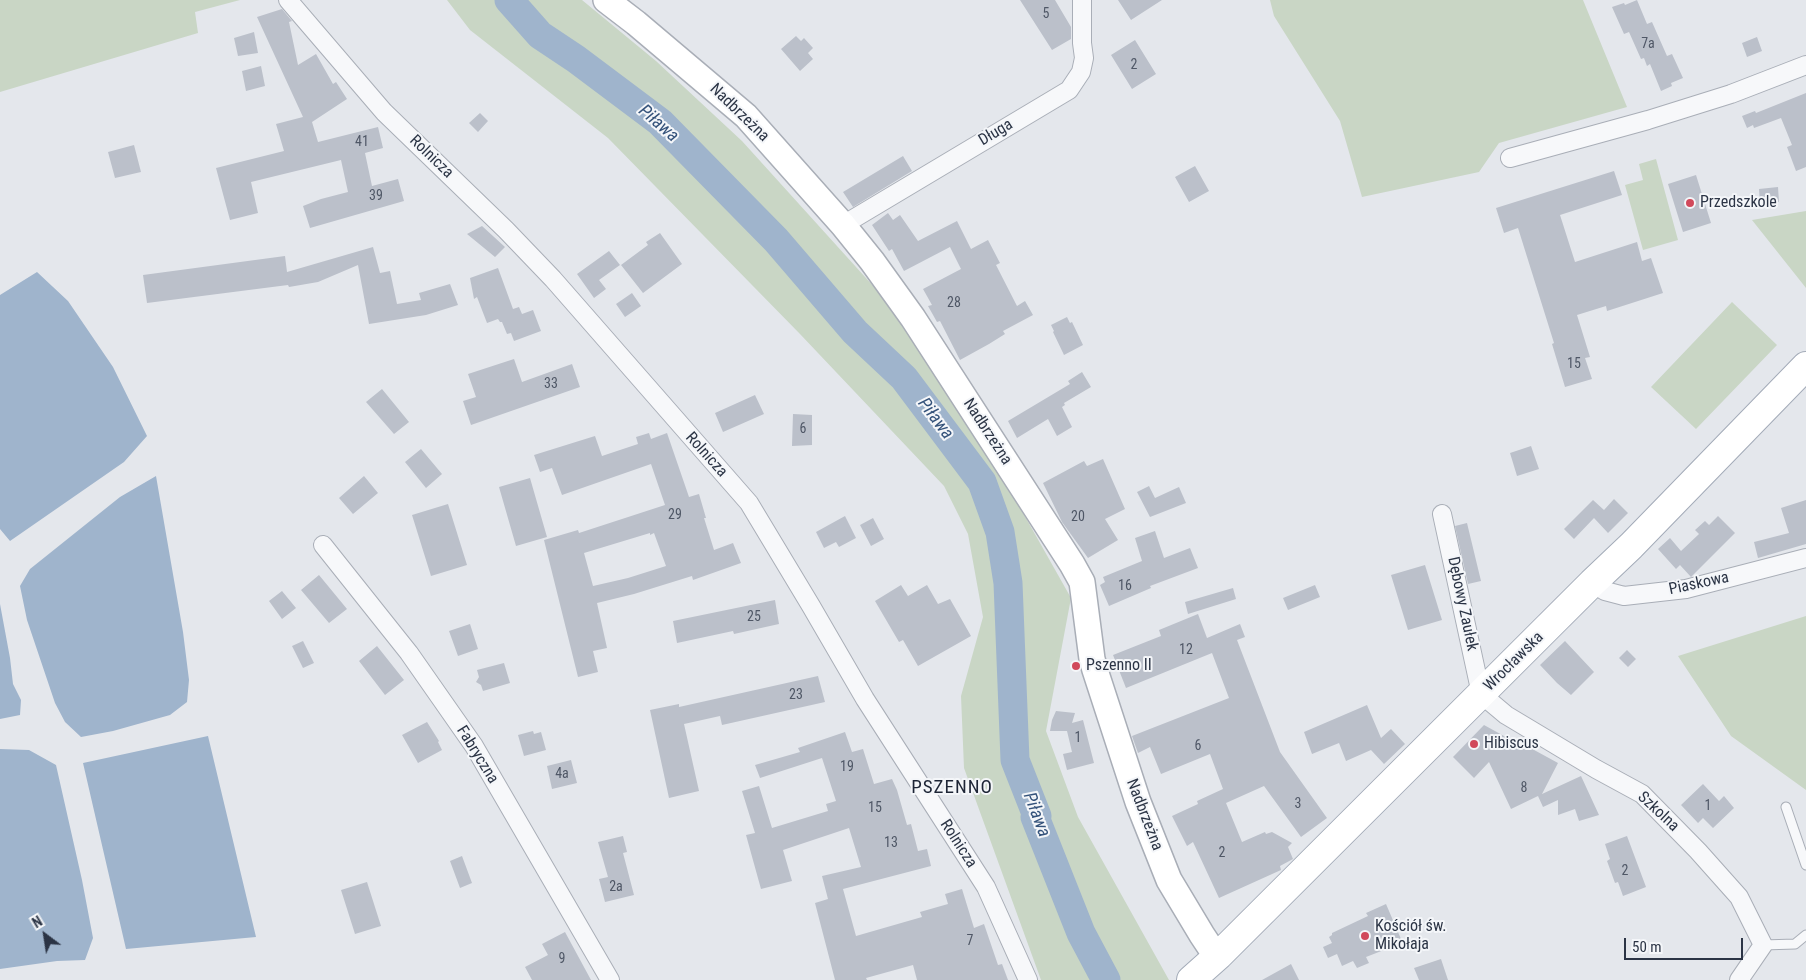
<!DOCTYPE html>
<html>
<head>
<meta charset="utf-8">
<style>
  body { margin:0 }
  #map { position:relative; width:1806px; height:980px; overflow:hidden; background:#e4e7ec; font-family:"Roboto Condensed",sans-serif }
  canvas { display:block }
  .north { position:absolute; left:20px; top:910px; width:50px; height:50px; -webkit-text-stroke:4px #f4f6f9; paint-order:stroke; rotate:329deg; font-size:14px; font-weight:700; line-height:20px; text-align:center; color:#2b3445 }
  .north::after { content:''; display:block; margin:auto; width:18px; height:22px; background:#2b3445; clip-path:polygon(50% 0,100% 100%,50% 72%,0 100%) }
  .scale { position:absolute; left:1624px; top:938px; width:119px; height:22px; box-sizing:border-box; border:2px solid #2b3445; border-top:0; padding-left:6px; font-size:15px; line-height:18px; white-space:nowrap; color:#2b3445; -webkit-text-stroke:4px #f4f6f9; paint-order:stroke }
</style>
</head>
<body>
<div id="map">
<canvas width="1806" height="980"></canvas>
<div class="north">N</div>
<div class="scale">50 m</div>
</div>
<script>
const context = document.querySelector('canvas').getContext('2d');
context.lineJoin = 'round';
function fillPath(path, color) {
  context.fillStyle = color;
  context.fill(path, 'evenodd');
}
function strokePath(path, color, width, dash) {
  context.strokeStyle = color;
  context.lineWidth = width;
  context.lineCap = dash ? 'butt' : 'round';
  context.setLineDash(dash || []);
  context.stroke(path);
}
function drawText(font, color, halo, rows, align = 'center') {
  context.font = font + ' "Roboto Condensed",sans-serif';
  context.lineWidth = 4;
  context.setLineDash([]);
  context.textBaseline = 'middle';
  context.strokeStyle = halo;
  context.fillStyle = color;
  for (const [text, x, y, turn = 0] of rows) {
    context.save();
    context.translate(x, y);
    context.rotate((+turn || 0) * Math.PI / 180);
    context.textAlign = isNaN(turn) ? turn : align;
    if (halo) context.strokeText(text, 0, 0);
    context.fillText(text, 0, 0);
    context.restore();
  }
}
fillPath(new Path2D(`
  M0,0H240L195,12L198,33L0,92Z
  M447,0H582L656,61L742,141L875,288L974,426L1071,598L1046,731L1078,817L1169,980H1041L964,768L961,696L983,617L968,534L944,486L800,334L608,138L470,30Z
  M1270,0H1583L1627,107L1499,143L1479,172L1362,197L1340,121L1274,16Z
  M1656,159L1678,240L1643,250L1625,185L1643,180L1639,164Z
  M1806,211V288L1752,220Z
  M1732,302L1777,345L1696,429L1651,387Z
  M1806,616V790L1731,736L1678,656Z`), '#c9d6c5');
fillPath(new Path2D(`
  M37,272L68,301L113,367L147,436L124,462L10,541L0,529V295Z
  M156,476L183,632L189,680L187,702L170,715L113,731L81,737L65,722L55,703L27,620L20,586L30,569L120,497Z
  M0,604L10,658L13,684L21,700L20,715L0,719Z
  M208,736L256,937L126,949L83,763Z
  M0,749L29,750L56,765L82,880L93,938L85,960L57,961L0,969Z`), '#9fb4cc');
strokePath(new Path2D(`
  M509,0L540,35L576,59L660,122L776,240L855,332L904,378L982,482L1000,532L1008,583L1015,760L1037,816L1035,817L1081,933L1106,980`), '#9fb4cc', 29);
fillPath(new Path2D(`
  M1020,0H1055L1071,27V39L1052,50Z
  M1118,0H1162L1131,20Z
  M1637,0L1647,24L1652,22L1667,56L1672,54L1683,78L1671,83L1672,86L1661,91L1650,64L1647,66L1644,58L1641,59L1629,32L1624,34L1612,7L1624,3L1625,5Z
  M282,9L292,21L289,22L298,65L316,54L333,84L336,82L347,99L312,122L318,142L378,127L383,148L365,153L372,186L398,179L404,201L310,228L303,206L321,199L348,192L341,160L251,182L258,213L230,220L216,168L284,151L276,124L303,117L257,17Z
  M254,32L258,53L238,56L234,38Z
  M796,36L801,41L804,38L813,48L808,53L813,59L800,71L781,49Z
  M1757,37L1762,51L1747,57L1742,43Z
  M1135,40L1156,74L1132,89L1111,55Z
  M261,66L265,86L246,91L242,71Z
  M1806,93V167L1796,171L1787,147L1792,145L1781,118L1754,128L1753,125L1747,128L1742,116L1755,111L1756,113Z
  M480,113L488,121L478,132L469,123Z
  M134,145L141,172L115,178L108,152Z
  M903,156L912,171L853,207L843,192Z
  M1195,166L1209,191L1189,202L1175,177Z
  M1614,171L1622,195L1560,215L1575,262L1637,242L1642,261L1651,258L1663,293L1607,311L1606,306L1577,315L1590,357L1585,358L1592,379L1565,387L1552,344L1554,343L1518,228L1504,233L1496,208Z
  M1696,175L1711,223L1683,232L1668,184Z
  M1778,187L1779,202L1760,204L1759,189Z
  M888,213L893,220L900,215L918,241L957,221L971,249L988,240L1000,263L996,265L1017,306L1025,301L1033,315L1003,331L1005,334L989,344L960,360L940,321L937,322L928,306L932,305L923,289L961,269L950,247L904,271L892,249L889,251L872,225Z
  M482,226L505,247L495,257L467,234Z
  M660,233L682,264L643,293L621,265L648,245L646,242Z
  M373,247L380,273L390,271L397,304L421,300L419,293L450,284L458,305L426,315L369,324L358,265L318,282L289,287L288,285L147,303L143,275L285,256L287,272Z
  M609,251L620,265L599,280L606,289L594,298L577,274Z
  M498,268L513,309L519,307L522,314L533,310L541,331L514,341L511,333L507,334L502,322H500L498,319L487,323L477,297L474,299L470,278Z
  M632,293L641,306L625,317L616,304Z
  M1067,317L1070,323L1072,322L1083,345L1064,355L1053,332L1054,331L1051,325Z
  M514,359L522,382L572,364L580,387L471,425L463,401L476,397L468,374Z
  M1082,372L1091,387L1064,403L1065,405L1062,407L1072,427L1057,436L1048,419L1017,438L1008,421L1070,384L1068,381Z
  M382,389L409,422L394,434L366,402Z
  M755,395L764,414L723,432L715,413Z
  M793,414L812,415V445L792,446Z
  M649,433L651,439L667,433L689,497L699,494L706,518H704L714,550L733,543L741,563L693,580L692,576L634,594L597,603L607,648L593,651L598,672L578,677L544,540L578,530L579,533L665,505L651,464L562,495L552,468L540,472L534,455L595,436L602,456L638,444L636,437ZM650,533V535L654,533L666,566L628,578L593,586L584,553Z
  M1531,446L1539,469L1517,476L1510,453Z
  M421,449L442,474L426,488L405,462Z
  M1103,459L1125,509L1105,519L1118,540L1088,558L1062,522L1043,483L1084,461L1087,466Z
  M364,476L378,493L353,514L339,498Z
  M530,478L547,537L516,546L499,487Z
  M1149,486L1155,498L1179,487L1186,503L1150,517L1137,492Z
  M1614,499L1628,513L1608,533L1594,518L1574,539L1564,529L1593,500L1604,510Z
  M1806,500V544L1758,558L1754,542L1789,533L1781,508Z
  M448,504L467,565L431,576L412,515Z
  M845,516L856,538L839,547L836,542L824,548L816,532Z
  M1718,516L1735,533L1691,577L1680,565L1676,569L1658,549L1670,538L1681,551L1699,534L1695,530L1705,521L1709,525Z
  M873,518L884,539L871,546L860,525Z
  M1467,523L1481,581L1468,584L1455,526Z
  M1155,531L1164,558L1190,548L1198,568L1150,586L1151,588L1109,606L1100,585L1105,582L1103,577L1142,561L1135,538Z
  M1425,565L1442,620L1408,630L1391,575Z
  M319,575L347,609L329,623L301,590Z
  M901,585L908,596L927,585L938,604L950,599L971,636L918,666L903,640L899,642L875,601Z
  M1315,585L1320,597L1288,610L1283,598Z
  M1233,588L1236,599L1188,614L1185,602Z
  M282,591L296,608L282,619L269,601Z
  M775,600L779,624L734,634L733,631L677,643L673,621Z
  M1198,614L1207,638L1240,624L1245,637L1237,640L1280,752L1327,818L1301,837L1264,786L1226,803L1242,842L1265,832L1266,834L1272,832L1292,843L1288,847L1293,859L1280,866L1281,870L1219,898L1193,842L1187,846L1172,816L1198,804L1197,801L1223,789L1210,754L1161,774L1150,747L1138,753L1132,736L1229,698L1212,653L1126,688L1113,655L1161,636L1159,630Z
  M470,624L478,649L458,656L449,631Z
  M303,641L314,663L303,668L292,646Z
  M1565,641L1594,672L1571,695L1557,683L1540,665Z
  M377,646L404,680L385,695L359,661Z
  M1627,650L1636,659L1628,667L1619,658Z
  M504,663L510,683L483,691L481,685L476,682L479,677L477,670Z
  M818,676L825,702L722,725L720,716L684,724L699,791L669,798L650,710L679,704V707Z
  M1367,705L1381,738L1391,729L1405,744L1384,764L1371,750L1346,761L1339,743L1312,754L1304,732Z
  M1056,711L1075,713L1072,723L1083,720L1094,763L1067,770L1063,754L1072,752L1067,731H1050L1052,720Z
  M427,722L439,741L438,742L442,750L418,763L402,735Z
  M1484,725L1524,747L1525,745L1558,763L1542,794L1581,776L1599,815L1579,821L1575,809L1558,815V800L1543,807L1538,796L1511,809L1489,762L1474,778L1453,757Z
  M533,731L534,734L541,732L546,750L524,756L518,735Z
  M845,732L852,752L863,749L874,784L892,779L897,790L907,825L911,824L918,851L927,849L931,866L843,889L856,936L922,917L920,912L948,904L945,894L962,889L974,928L984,924L998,965L1002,964L1008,980H917L913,965L866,978L867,980H835L815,903L828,899L822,876L861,867L849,828L783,850L792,881L761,889L746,835L755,833L742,791L759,786L772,828L828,811L826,804L836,801L822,758L760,778L755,765L800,752L798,748Z
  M571,760L577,783L552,789L547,766Z
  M1703,784L1719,801L1724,796L1734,808L1713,828L1703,818L1698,823L1681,805Z
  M623,836L627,852L623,853L634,895L605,902L599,879L608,877L598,842Z
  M1627,836L1646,887L1623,896L1618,882L1615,883L1607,861L1610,859L1605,844Z
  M462,856L472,883L460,888L450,861Z
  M367,882L381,926L355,934L341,890Z
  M1386,904L1401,939L1383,947L1384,950L1366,957L1369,963L1357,968L1353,961L1342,966L1337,954L1328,958L1323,947L1332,943L1329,937L1332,935V933L1368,916L1366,913Z
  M565,932L591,980H532L525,967L548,955L542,944Z
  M1441,959L1448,980H1419L1414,968Z
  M1291,964L1299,980H1262Z`), '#bbc0ca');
const lane = new Path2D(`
  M1786,807L1806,865
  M1763,945L1795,944L1806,935`);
const street = new Path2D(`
  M288,0L384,112L506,230L553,279L749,503L811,606L865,699L986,887L1028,980
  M1510,158L1648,120L1731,94L1806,65
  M843,225L1069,90L1081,72L1084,58L1082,43V0
  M1442,514L1481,694L1506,715L1596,769L1642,794L1698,851L1739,897L1763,945L1739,980
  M323,545L409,653L474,746L610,980
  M1592,583L1605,591L1624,596L1686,589L1806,558`);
const secondary = new Path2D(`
  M606,0L636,23L746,116L843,225L872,261L913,318L1072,564L1082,582L1092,659L1095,670L1138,802L1169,880L1202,935L1210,947L1219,955`);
const primary = new Path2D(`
  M1191,980L1219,955L1592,583L1631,546L1806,366`);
strokePath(lane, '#a9aeb7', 11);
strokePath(street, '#a9aeb7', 20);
strokePath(secondary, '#a9aeb7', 28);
strokePath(primary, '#a3abb8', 30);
strokePath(lane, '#f7f8fa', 9);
strokePath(street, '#f7f8fa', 18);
strokePath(secondary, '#fff', 25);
strokePath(primary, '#fff', 28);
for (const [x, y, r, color] of [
  [1690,203,5,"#d1495b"],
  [1076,666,5,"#d1495b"],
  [1474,744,5,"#d1495b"],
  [1365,936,5,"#d1495b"]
]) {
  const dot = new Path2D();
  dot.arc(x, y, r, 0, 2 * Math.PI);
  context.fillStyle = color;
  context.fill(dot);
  strokePath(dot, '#f4f6f9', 2);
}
drawText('14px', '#4f5766', null, [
  ["5",1046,14],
  ["7a",1648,44],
  ["2",1134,65],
  ["41",362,142],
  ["39",376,196],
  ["28",954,303],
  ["15",1574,364],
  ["33",551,384],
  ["6",803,429],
  ["29",675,515],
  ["20",1078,517],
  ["16",1125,586],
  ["25",754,617],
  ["12",1186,650],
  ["23",796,695],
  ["1",1078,738],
  ["6",1198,746],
  ["19",847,767],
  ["4a",562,774],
  ["8",1524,788],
  ["3",1298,804],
  ["1",1708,806],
  ["15",875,808],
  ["13",891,843],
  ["2",1222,853],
  ["2",1625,871],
  ["2a",616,887],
  ["7",970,941],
  ["9",562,959]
]);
drawText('16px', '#2b3445', '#f4f6f9', [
  ["Nadbrzeżna",739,113,44],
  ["Długa",996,133,-31],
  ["Rolnicza",431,157,44],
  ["Nadbrzeżna",987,432,57],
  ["Rolnicza",706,455,48],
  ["Piaskowa",1699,584,-12],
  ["Dębowy Zaułek",1462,604,78],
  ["Wrocławska",1514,662,-45],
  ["Fabryczna",477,755,58],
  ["Szkolna",1658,812,43],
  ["Nadbrzeżna",1144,815,69],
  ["Rolnicza",958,844,57]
]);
drawText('16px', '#2b3445', '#f4f6f9', [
  ["Przedszkole",1700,203],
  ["Pszenno II",1086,666],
  ["Hibiscus",1484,744],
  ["Kościół św.",1375,927],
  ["Mikołaja",1375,945]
], 'left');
drawText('italic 18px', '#34527a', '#f4f6f9', [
  ["Piława",658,124,41],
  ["Piława",935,419,53],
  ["Piława",1036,815,69]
]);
context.letterSpacing = '1px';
drawText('19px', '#1d2536', '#f4f6f9', [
  ["PSZENNO",952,788]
]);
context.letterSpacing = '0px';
</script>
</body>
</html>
